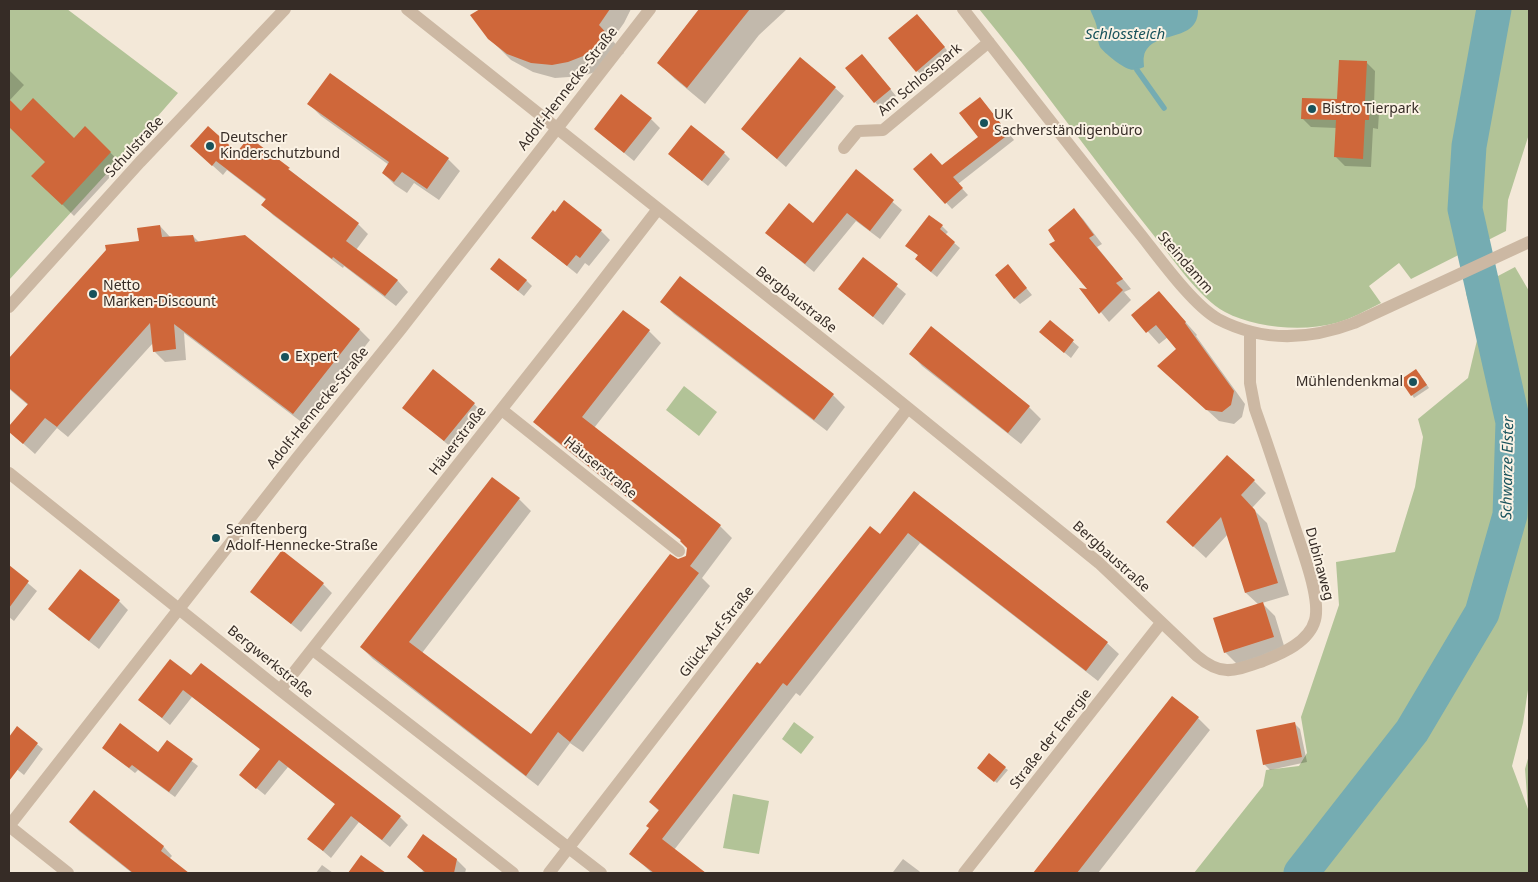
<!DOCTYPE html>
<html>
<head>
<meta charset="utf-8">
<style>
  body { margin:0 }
  #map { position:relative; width:1538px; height:882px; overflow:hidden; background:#f3e8d8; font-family:"Noto Sans",sans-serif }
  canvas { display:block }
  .frame { position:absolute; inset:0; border:10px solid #362c26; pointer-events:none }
</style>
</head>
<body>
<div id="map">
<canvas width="1538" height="882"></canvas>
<div class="frame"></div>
</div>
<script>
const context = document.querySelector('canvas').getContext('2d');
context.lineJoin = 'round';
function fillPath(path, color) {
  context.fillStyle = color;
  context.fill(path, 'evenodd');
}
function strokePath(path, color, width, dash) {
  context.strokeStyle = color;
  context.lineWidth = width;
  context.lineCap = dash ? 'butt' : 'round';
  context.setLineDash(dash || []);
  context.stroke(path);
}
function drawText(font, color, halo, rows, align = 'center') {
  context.font = font + ' "Noto Sans",sans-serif';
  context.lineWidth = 4;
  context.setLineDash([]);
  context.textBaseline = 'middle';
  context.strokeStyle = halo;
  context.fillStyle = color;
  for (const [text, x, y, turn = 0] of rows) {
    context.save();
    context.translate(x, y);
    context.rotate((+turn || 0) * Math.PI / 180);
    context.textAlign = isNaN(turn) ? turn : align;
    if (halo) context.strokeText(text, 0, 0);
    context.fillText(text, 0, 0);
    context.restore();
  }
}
fillPath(new Path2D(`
  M9,9H67L178,93L130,148L9,280Z
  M979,9H1529V134L1508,200L1506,231L1411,279L1399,263L1369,286L1381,303C1367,310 1351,319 1336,323C1303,332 1255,328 1225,312C1198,297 1175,261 1155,237C1095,162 1040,83 979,9Z
  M1515,267L1529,291V683L1523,723L1512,766L1528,809L1525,769L1529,755V873H1194L1263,786L1266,770L1299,766L1307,753L1301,717L1339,605L1336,562L1395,552L1415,487L1423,437L1418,419L1468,378L1478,336L1466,293Z
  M684,386L717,412L699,436L666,410Z
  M794,722L814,737L801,754L782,739Z
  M733,794L769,801L759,854L723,848Z`), '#b2c397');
fillPath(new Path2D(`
  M1090,9H1198C1199,45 1151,28 1144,56C1143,59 1144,64 1144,67C1139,69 1134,71 1129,69C1122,67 1104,53 1100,47C1097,40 1098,35 1097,28C1096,21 1092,15 1090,9Z`), '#75acb2');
fillPath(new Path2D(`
  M482,9H631L624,23L612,40L624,53L605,67L595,72L583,76L555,78L533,72L511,60L489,38L472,15Z
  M700,9H787L759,35L705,104L675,79L658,62Z
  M923,21L950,54L923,76L917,71Z
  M862,55L896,96L881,108L875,102Z
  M1366,62L1375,71L1374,106L1379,112L1378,129L1373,128L1371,167L1345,166L1336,157L1337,128L1311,127L1302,118L1338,101Z
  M9,70L24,85L9,101Z
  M330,74L448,159L460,171L439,200L414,183L407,193L395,185L383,173L389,165L321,116L309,104Z
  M835,88L844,96L786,167L742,129Z
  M985,104L1014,140L958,184L968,195L952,209L915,169L942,166L980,137Z
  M19,110L74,139L85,128L122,164L74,216L45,187L46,162L9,125V121Z
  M651,119L660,128L634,161L595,129Z
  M249,138L358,224L368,234L356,250L398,281L408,292L396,306L344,266L343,268L273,215L263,205L266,200L227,170L223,175L202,156L237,154Z
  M724,153L730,159L708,186L676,160Z
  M856,171L902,210L880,239L856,221L814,272L776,241L814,224Z
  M1074,210L1083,219L1102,244L1097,247L1131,289L1124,292L1131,300L1109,322L1082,289L1090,290L1056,241Z
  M160,226L171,238L193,236L199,242L245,237L360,330L370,340L304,424L184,333L186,360L165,362L154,351L153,343L68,437L57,428L35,454L9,431V428L28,405L9,389V360L107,250L141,242Z
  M942,226L948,232L945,235L960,248L937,277L922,265L919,256L907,246Z
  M601,231L610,240L589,266L585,263L577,274L532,238Z
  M863,258L906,294L883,325L839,289Z
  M1008,266L1032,295L1020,304L1014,298Z
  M498,275L526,280L532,286L524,296Z
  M1159,292L1197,335L1196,336L1245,404L1242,417L1234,424L1219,421L1171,377L1178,349L1168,337L1159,344L1133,315Z
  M662,302L833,395L845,407L827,431L674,314Z
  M1050,322L1079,347L1071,358L1047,338Z
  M649,331L661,343L594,428L720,526L732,538L702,578L710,586L583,752L570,743L538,786L373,659L361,647L519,499L531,511L422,653L532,735L678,560L683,559L688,553V547L683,542L547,434L535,422Z
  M911,354L1029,407L1041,419L1021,444L922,366Z
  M1419,373L1429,388L1414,398L1412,395Z
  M474,404L483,413L453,449L404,407Z
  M1254,481L1266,493L1252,508L1267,523L1289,595L1262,603L1275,616L1285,649L1237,664L1225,652L1259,605L1246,593L1228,534L1206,558L1180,534Z
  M914,492L1107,643L1119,654L1098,681L920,543L800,696L796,693L674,850L704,873H652L631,854L650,829L659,811L650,802L760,666L880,535Z
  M9,567L37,591L14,621L9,617Z
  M80,571L119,601L128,610L99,649L59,618L50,609Z
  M323,584L332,593L301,632L251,592Z
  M191,677L400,817L408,825L390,847L359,822L331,858L309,839L336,805L288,767L265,795L249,782L261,750L192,697L170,725L140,700Z
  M1172,698L1198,718L1210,730L1098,873H1035Z
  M1294,723L1300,729L1307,762L1270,770L1264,764Z
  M17,728L43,749L24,775L9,763V739Z
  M167,742L198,766L175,797L138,770L135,773L109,753L158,754Z
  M1005,768L1008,770L997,783L982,771Z
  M94,792L164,847L172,856L169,859L187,873H132L79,831L70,822Z
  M903,859L919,871L921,873H894L893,872Z
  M457,860L466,869L465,873H422L423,870L418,866Z
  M322,865L333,873H316Z`), '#0003');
strokePath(new Path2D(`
  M1137,70L1164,108`), '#75acb2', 5.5);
strokePath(new Path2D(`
  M1301,873L1412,731L1482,613L1510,515L1513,422L1465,209L1469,146L1494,9`), '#75acb2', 35);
fillPath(new Path2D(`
  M480,9H610L599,25L611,38L591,53L568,62L552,65L531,63L507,54L488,39L470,15Z
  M699,9H750L687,88L657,63Z
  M917,14L945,47L916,72L888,38Z
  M862,54L891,89L874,103L845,68Z
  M800,57L836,87L777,159L741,129Z
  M1339,60L1367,61L1365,101H1370L1369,120H1365L1363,159L1334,157L1336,120L1301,119L1302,98L1337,99Z
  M330,73L449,158L427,189L402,172L394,182L382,173L389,162L307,104Z
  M621,94L652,118L624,153L594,129Z
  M980,97L1009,134L953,177L963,188L945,204L913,169L931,153L942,165L978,137L959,113Z
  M33,98L74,138L85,126L111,152L62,205L31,176L45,162L9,127V99L21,111Z
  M691,125L725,152L702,181L668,154Z
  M208,126L237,152L249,137L290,168L288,169L359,223L346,241L398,280L385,296L333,257L332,259L261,205L266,199L216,161L212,166L190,146Z
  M856,169L894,200L870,231L847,213L805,264L765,233L789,203L813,223Z
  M564,200L602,230L580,258L576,255L567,266L531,238L553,210L555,212Z
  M1074,208L1094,235L1089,238L1123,279L1116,283L1123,290L1099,314L1079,288L1087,289L1049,244L1055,241L1048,230Z
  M929,215L943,225L940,229L955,242L931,272L915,259L918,255L905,246Z
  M160,225L162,237L193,235L195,242L245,235L360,329L293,414L174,324L176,349L153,352L150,323L57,427L45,418L23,444L9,432V426L28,404L9,388V358L106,250L105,245L139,241L137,228Z
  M863,257L898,284L873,317L838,289Z
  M499,258L527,280L518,291L490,269Z
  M1008,264L1027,288L1014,299L995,275Z
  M680,276L834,394L814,420L660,302Z
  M1159,291L1186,322L1185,323L1234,391L1231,405L1222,412L1206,410L1157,366L1176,349L1156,325L1146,333L1131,315Z
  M623,310L650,330L582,417L721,525L690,566L699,573L570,742L558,732L526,776L360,647L492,477L520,498L409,642L531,734L670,554L678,559L686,556L687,548L680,541L681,540L533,422Z
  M1050,320L1074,340L1064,353L1039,332Z
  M931,326L1030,406L1008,433L909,354Z
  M433,369L475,403L444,441L402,408Z
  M1416,369L1427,385L1411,396L1400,380Z
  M1227,455L1255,480L1241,495L1255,510L1278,583L1245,593L1221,517L1193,547L1166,522Z
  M914,491L1108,642L1086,671L908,533L787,686L783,683L662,839L706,873H654L629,854L649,828L646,826L659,810L649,802L757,662L760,664L870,526L880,534Z
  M282,550L324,583L291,624L250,592Z
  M9,565L29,581L9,608Z
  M80,569L120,600L89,641L48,609Z
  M1263,602L1274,637L1224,653L1213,618Z
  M170,659L191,675L201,663L401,816L382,840L351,816L323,851L307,839L335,804L279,760L256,789L239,775L260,749L183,690L162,718L138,700Z
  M1172,696L1199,717L1077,873H1033Z
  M1295,722L1302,757L1263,765L1256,730Z
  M120,723L158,752L167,740L193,759L169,792L132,765L129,768L102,748Z
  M17,726L38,743L9,781V737Z
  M989,753L1006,767L994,782L977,768Z
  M94,790L164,846L161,851L189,873H133L69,822Z
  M423,834L457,859L454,873H426L407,857Z
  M361,855L386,873H348Z`), '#cf673a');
strokePath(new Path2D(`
  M407,9L876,382L1099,563L1197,656C1222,677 1234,671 1263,661C1283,653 1309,642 1315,620C1321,598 1302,550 1295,528C1282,488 1269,448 1255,409L1250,383V332
  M963,9C1022,85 1081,161 1141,235C1160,259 1193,305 1218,319C1262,342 1309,340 1354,323L1529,242
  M844,148L858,131L883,130L989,42
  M9,307L140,162L285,9
  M502,410L679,551
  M9,473L280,690L513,873
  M313,650L601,873
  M280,690L583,306L658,209
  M9,826L297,458L401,329L650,9
  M9,826L68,873
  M549,873L908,408
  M964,873L1161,623`), '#ccb8a3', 12);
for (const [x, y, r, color] of [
  [1312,109,5,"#18525b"],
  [984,123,5,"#18525b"],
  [210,146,5,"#18525b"],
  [93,294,5,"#18525b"],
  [285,357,5,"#18525b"],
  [1413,382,5,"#18525b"],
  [216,538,5,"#18525b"]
]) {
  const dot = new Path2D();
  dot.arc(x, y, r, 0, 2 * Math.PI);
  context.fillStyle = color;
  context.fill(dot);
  strokePath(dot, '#fbf2e4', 2);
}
drawText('14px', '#362c26', '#fbf2e4', [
  ["Am Schlosspark",920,80,-40],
  ["Adolf-Hennecke-Straße",568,89,-52],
  ["Schulstraße",135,147,-47],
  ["Steindamm",1185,263,49],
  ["Bergbaustraße",796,300,38],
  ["Adolf-Hennecke-Straße",318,408,-51],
  ["Häuerstraße",458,441,-52],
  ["Häuserstraße",600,468,39],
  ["Bergbaustraße",1111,557,42],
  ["Dubinaweg",1319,564,75],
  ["Glück-Auf-Straße",717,632,-52],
  ["Bergwerkstraße",270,662,39],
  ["Straße der Energie",1051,739,-52]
]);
drawText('14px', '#362c26', '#fbf2e4', [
  ["Bistro Tierpark",1322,109],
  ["UK",994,115],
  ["Sachverständigenbüro",994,131],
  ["Deutscher",220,138],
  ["Kinderschutzbund",220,154],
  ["Netto",103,286],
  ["Marken-Discount",103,302],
  ["Expert",295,357],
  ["Mühlendenkmal",1403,382,"right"],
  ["Senftenberg",226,530],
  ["Adolf-Hennecke-Straße",226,546]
], 'left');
drawText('italic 15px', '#18525b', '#fbf2e4', [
  ["Schlossteich",1125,35],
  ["Schwarze Elster",1508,468,-89]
]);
</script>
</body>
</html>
